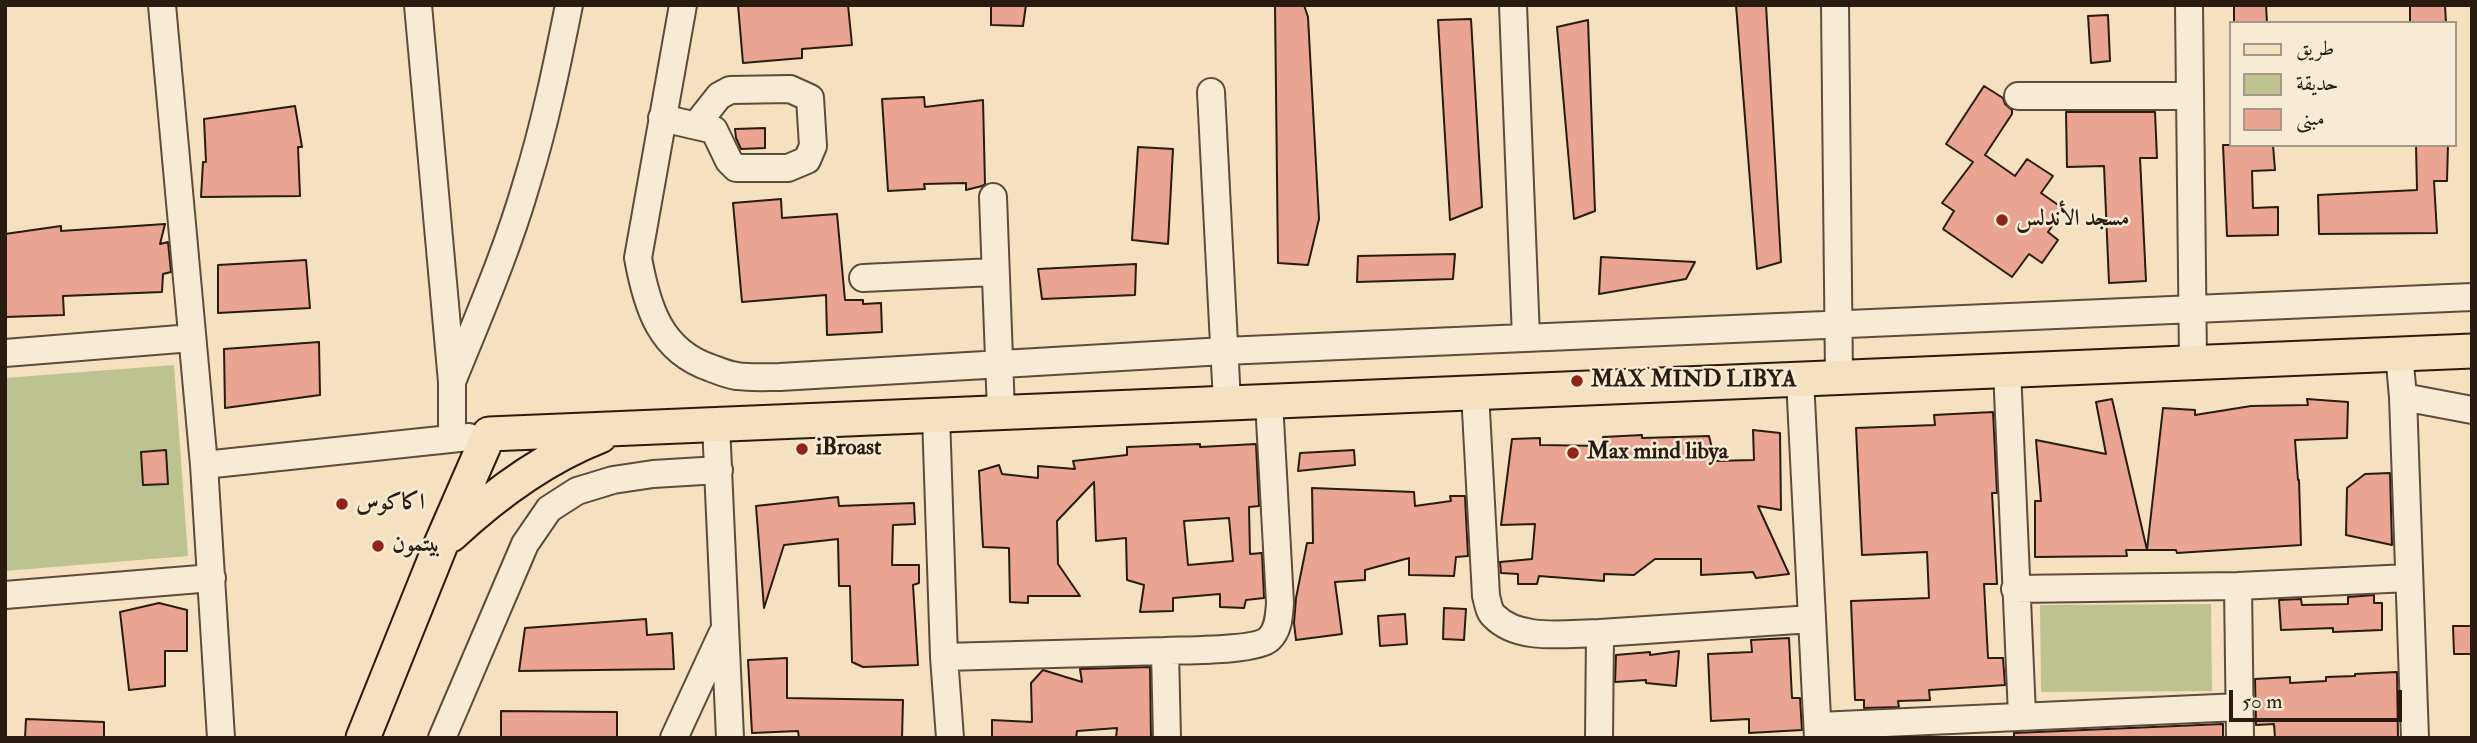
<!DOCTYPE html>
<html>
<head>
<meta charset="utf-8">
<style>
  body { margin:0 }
  #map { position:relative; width:2477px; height:743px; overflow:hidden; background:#f5e0bf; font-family:"IM FELL Double Pica",Amiri,serif }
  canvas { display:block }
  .frame { position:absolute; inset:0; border:7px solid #2a1b11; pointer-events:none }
  .legend { position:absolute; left:2229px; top:21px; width:228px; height:126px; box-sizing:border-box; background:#f8ebd5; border:2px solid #a69887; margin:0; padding:9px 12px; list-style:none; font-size:21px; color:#2a1b11 }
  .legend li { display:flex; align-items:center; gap:14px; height:35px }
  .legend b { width:35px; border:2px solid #a69887 }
  .scale { position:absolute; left:2229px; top:690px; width:173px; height:32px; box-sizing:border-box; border:4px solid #2a1b11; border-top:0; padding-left:9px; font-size:21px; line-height:24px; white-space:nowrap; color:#2a1b11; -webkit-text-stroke:5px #f8ebd5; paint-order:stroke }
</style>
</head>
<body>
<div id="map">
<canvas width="2477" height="743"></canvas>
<div class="frame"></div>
<ul class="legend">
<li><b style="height:9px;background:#f5e0bf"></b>طريق</li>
<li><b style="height:19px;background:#bdc291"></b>حديقة</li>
<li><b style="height:19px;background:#e9a492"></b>مبنى</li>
</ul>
<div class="scale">50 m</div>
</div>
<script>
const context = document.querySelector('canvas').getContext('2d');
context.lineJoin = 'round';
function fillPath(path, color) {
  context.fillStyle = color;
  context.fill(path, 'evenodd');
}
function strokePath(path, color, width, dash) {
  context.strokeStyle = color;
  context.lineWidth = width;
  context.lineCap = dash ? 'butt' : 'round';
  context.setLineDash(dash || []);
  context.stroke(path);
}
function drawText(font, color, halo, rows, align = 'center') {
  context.font = font + ' "IM FELL Double Pica",Amiri,serif';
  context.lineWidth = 5;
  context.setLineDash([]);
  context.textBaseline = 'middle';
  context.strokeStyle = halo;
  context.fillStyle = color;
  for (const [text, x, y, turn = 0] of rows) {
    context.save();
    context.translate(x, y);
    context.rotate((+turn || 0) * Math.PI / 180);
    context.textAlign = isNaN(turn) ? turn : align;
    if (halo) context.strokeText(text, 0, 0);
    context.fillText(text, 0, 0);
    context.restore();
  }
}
fillPath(new Path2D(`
  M174,365L188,556L5,571V378Z
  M2211,604L2212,691L2041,692L2040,605Z`), '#bdc291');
const building = new Path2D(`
  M738,5H848L852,45L802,49V58L743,63Z
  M991,5H1026L1023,26L991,25Z
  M1275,5H1304L1308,17L1319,219L1308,265L1278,263Z
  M1736,5H1766L1781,262L1757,269Z
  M2234,5H2266L2267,23H2234Z
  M2410,5H2445L2446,23H2410Z
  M2108,15L2110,61L2091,63L2088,16Z
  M1471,19L1482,207L1450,220L1438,20Z
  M1588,20L1595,211L1574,219L1557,27Z
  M1984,86L2003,98L2005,104L2012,110V114L1985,155L2015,176L2027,159L2053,176L2041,193L2064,209L2048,232L2058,240L2042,263L2029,254L2012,277L1943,229L1954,211L1942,203L1973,162L1946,144Z
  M924,97L925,107L983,100L985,184L982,186L966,190V183L924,184L925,189L888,191L882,99Z
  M295,106L302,147H298L300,196L201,197L203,162H206L204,119Z
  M2066,112H2155L2157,158H2140L2146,281L2109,283L2104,166L2067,167Z
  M765,128V148L741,149L736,138L735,129Z
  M2223,145H2273L2275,170L2252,171L2253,208L2278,207V235L2227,236Z
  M2416,145H2448L2447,181H2434L2437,233L2319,234L2318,195L2417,190Z
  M1138,147L1173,149L1168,244L1132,240Z
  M781,199L782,218L837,214L845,300H863V304L881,303L882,332L827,335L826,295L742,302L733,203Z
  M165,224L160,244L168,242L171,272L163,274L162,292L63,296L64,315L5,317V234L61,226V231Z
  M1455,254L1453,279L1357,282L1358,256Z
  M1601,257L1695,262L1686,279L1599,294Z
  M306,260L310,308L218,313V265Z
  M1136,264L1135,295L1042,299L1038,269Z
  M319,342L320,395L225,408L224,349Z
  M2112,399L2147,550H2126L2127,556L2035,557V501H2041L2036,440L2106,454L2096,402Z
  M2307,399L2348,402L2347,438L2295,440L2298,480H2299L2301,545L2177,553L2176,550H2147L2163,408L2195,410V415L2251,406L2308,405Z
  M1993,412L1997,493H1992L1997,584H1984L1988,658H2003L2005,685L1929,690L1930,700L1898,701L1899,707L1864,708V700H1855L1851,601L1929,598L1927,552L1862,555L1856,428L1935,425L1934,415Z
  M1753,430L1780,433L1781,510L1758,506L1789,574L1756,578L1753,572L1701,575V559H1655L1634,575L1604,574V581L1539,576L1537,584H1518V574L1501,573L1500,562L1532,559L1535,524L1501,525L1512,439L1540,438V445L1604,446L1603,437L1642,435V438L1709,436L1715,461L1754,460Z
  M1200,444V447L1256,444L1259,506L1249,507L1250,554L1262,553L1264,598L1246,600L1244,608L1220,607V594L1173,598V611L1140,612L1144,585L1127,580L1126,538L1096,541L1094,482L1057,521L1058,564L1080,596H1028V603L1010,602L1009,548L983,547L979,471L999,465L1002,474L1038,478V466L1075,469L1073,461L1127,455V447ZM1229,518L1233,561L1188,565L1184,521Z
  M166,450L168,484L143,485L141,452Z
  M1354,450L1355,465L1298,471L1300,453Z
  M2390,473L2392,545L2346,535L2347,488L2365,474Z
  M1312,488L1414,492L1415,506L1451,501L1450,496H1465L1468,556L1456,557L1454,576L1409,575V558L1365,570V580L1335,582L1342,634L1296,640L1294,623L1296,598L1307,543H1313Z
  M838,497L839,506L914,503L915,524L893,525L892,565H919V583L913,585L918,665L863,667L852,662L850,586H839L838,539L784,545L764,608L756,506Z
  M2374,595V603H2382V630L2333,632V628L2281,630L2279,600L2301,599L2302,605L2348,604V597Z
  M159,603L187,610V651H165V686L129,690L120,612Z
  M1444,608L1466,609L1464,640L1443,639Z
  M1405,614L1407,644L1380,646L1378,616Z
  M646,619L647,635L672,633L674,669L519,671L525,628Z
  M2453,626H2472V654H2454Z
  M1789,638L1792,698H1800L1802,730L1749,733V719L1711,721L1708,654L1752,652L1751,640Z
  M1679,651L1676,686L1646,683V680L1615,682L1616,655L1650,652V655Z
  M787,658V698L903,700L902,738H799L798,731L752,733L748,660Z
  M1150,667L1151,738H1116L1117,728L1077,731L1076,738H992V720L1032,722L1031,683L1043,670L1082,682L1080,669Z
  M2397,672L2398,738H2275L2274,724L2256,725L2255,679L2290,677V683L2326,681V677L2355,676V674Z
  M501,711L617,712V738H501Z
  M26,719L104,722V738H25Z
  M2223,724V738H2014V733Z`);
fillPath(building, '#e9a492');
strokePath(building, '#2a1b11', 2);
const minor = new Path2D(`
  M162,5L204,465L221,738
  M418,5L452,382V438
  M683,5L638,258C647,307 660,351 711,368C719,371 728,375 737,376C751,378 766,377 780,377L1224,351L2472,297
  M1513,5L1526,338
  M1835,5L1839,376
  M2189,5L2193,361
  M1211,92L1227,402
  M2018,96H2190
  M662,118L714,130L729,161L736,168H788L807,160L813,146L810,98L790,89L730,90L719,96L696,125
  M993,197L1001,412
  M863,278L994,272
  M5,353L192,338
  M2399,353L2403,397L2415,738
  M2007,369L2022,715
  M454,377C480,313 508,248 527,182C545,124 557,65 569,5
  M1800,379L1818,738
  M1475,392L1486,596C1488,603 1489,612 1494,616C1519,642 1567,633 1600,633L1599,738
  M2403,397L2472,410
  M936,415L944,657L950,738
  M716,424L730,738
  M204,465L469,437
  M2238,586L2240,738
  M2015,589L2238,586L2409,578
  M5,595L212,578
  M1600,633L1812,619
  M1165,651C1185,650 1256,651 1269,639C1279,630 1279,615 1280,603L1269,401
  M944,657L1165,651L1167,738
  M1818,726L2240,707
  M442,738L525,544L549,509L577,491L613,480L653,474L719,470
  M674,738L722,634`);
const major = new Path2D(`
  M451,535C495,494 544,458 600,436
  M363,738L441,544L489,434L2472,351`);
strokePath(minor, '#5d4c3c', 30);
strokePath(major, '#2a1b11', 37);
strokePath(minor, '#f8ebd5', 26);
strokePath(major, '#f5e0bf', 33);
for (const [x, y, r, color] of [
  [2002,220,7,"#8f2418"],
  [1577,381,7,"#8f2418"],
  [802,449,7,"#8f2418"],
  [1573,453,7,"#8f2418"],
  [342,504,7,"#8f2418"],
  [378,546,7,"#8f2418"]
]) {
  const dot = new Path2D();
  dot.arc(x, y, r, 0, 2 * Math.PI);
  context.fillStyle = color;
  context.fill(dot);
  strokePath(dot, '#f8ebd5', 2.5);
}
drawText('bold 23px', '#2a1b11', '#f8ebd5', [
  ["مسجد الأندلس",2016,220],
  ["MAX MIND LIBYA",1591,381],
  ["iBroast",816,449],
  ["Max mind libya",1587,453],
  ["اكاكوس",356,504],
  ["بيتمون",392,546]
], 'left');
</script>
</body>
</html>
